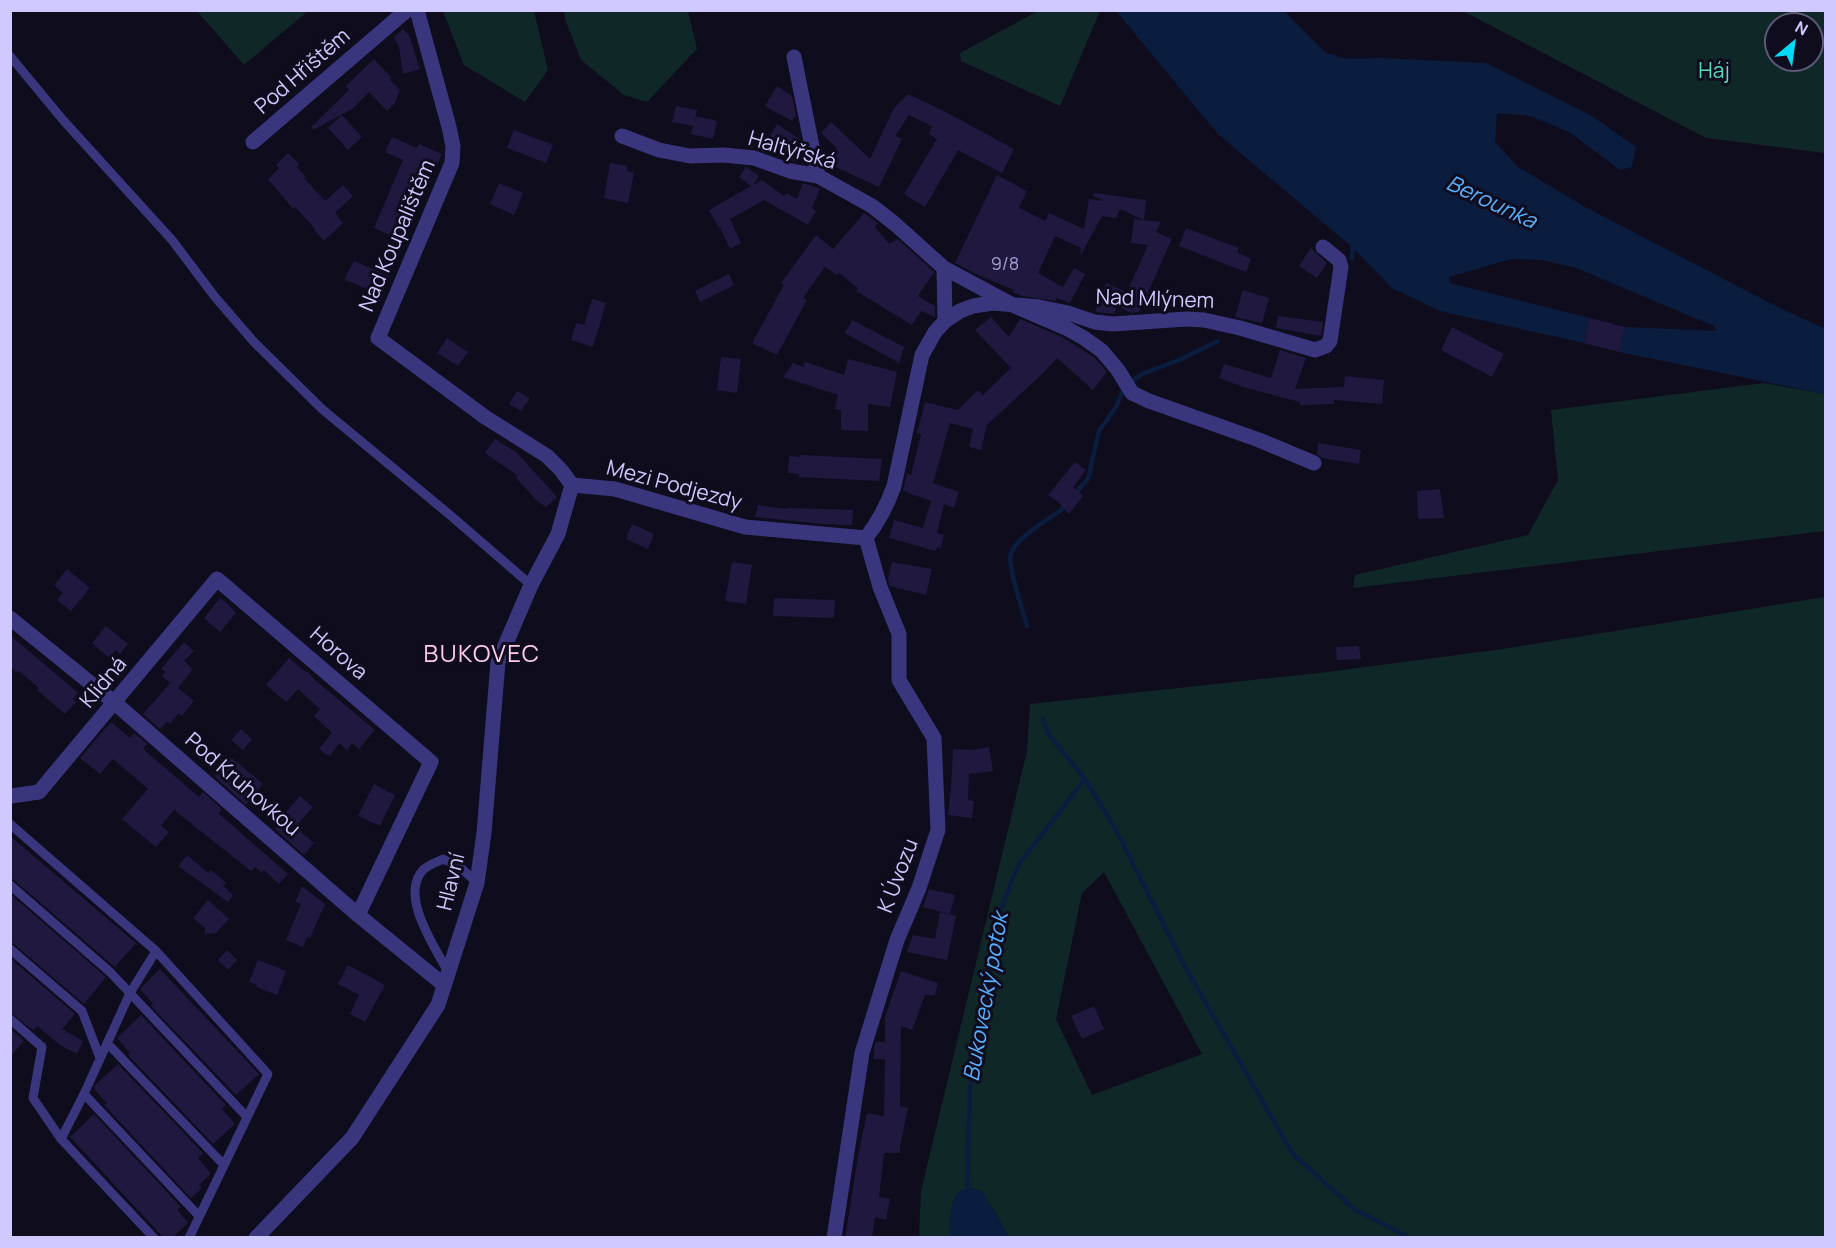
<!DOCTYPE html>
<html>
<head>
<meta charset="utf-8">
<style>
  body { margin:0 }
  #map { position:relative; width:1836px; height:1248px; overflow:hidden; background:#0f0c1e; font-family:Manrope,sans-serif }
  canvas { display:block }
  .frame { position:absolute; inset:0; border:12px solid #cfc9ff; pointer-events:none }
  .north { position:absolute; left:1764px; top:12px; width:60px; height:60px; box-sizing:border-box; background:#0f0c1e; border:2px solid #5c5878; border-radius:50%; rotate:29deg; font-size:16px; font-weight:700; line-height:24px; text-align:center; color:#cfc9ff }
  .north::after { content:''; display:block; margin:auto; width:21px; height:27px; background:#00d9f4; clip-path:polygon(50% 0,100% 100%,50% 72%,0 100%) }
</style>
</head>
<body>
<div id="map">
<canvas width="1836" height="1248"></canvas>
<div class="frame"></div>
<div class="north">N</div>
</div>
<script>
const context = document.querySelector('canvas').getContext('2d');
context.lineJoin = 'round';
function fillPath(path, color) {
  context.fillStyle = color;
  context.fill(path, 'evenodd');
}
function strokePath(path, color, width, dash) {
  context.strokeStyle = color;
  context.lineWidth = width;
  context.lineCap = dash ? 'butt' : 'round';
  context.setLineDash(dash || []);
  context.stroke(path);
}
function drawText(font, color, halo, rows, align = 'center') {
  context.font = font + ' Manrope,sans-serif';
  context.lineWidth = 6;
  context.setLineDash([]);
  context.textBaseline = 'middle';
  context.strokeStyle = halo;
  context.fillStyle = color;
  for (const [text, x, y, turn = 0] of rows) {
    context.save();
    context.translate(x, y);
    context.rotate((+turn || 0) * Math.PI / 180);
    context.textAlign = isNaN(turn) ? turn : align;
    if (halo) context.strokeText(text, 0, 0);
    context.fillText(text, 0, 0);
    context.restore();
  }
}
fillPath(new Path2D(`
  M1040,10L1100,11L1060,106L961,61L960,53Z
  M197,11H308L244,65Z
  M443,11H534L548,70L525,102L464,65Z
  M564,11H688L697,49L647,102L624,95L581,60L565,19Z
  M1463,11H1825V153L1706,138ZM1776,24H1812V60H1776Z
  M1764,383L1825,394V531L1353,588L1355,575L1528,535L1558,480L1551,410Z
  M1825,597V1237H1009L987,1199L981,1191L970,1188L961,1190L955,1196L951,1214L950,1237L919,1238L921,1191L1027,751L1030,704L1327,672L1503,649ZM1104,872L1202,1054L1092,1095L1056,1019L1082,893Z`), '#0f2827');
fillPath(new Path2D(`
  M1116,11H1284L1326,53L1347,59L1380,58L1486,63L1592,116L1636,147L1632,167L1620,170L1569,132L1530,116L1497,113L1495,142L1518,167L1587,208L1772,304L1825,329V394L1619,352L1625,327L1716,331L1714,326L1576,268L1543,260L1511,259L1449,277L1450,283L1590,318L1584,343L1440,311L1392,288L1353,248L1218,134Z
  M970,1188L981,1191L987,1199L1009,1237H950C949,1228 950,1201 957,1194C960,1189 965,1189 970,1188Z`), '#0a1d3e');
strokePath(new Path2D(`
  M1352,258L1353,243
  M1130,383L1142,374L1179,360L1218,341
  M1074,495L1088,479L1099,431L1116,407L1124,388
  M1027,626C1023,611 1007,566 1011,553C1016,538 1049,519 1061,510L1066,504
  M1043,718L1048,734L1085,779L1115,828L1184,965L1292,1153L1354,1209L1410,1238
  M969,1192L967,1184L970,1087L1000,912L1018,865L1085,779`), '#0a1d3e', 4.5);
fillPath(new Path2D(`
  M403,29L409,35L420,69L403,74L399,47L394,37Z
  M374,59L392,78L389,79L400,90L395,103L387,111L369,92L352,109L313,130L311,127L349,90L346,86Z
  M777,86L792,96L796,115L792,121L765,106Z
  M908,94L940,109L1014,149L1002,173L958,150L925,207L904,194L937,139L929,134L932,126L909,115L895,136L902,139L879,187L829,164L837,148L821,133L831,122L870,159L894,108Z
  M676,106L697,110L694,124L695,116L717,121L713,139L691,134L693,126L672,122Z
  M342,115L362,137L348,150L328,128Z
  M777,124L801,140L803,152L797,162L792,161L765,145Z
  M514,130L553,145L546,163L507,148Z
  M392,137L417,148L419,144L442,154L430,181L416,175L407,197L415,201L410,211L416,214L404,241L374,228L403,160L385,152Z
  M288,153L299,164L297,167L306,177L304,178L325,201L343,185L353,196L335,213L343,223L324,241L314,230L315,229L295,207L293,209L268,179L279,168L276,165Z
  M610,163L627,166V171L634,173L628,203L604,198Z
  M746,167L759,176L753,185L762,180L784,196L786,193L797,199L803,183L820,189L812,208L816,211L808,225L764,200L730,219L741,243L730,249L720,227L719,228L709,210L751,186L739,177Z
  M997,175L1027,191L1019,208L1045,221L1049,213L1084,229L1089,199L1104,201L1093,196L1094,193L1146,200L1144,220L1120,209L1116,218L1102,216L1082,253H1080L1081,248L1055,236L1038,273L1063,287L1074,268L1085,274L1070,303L1057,298L1056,301L1022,296L1013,292L1014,290L976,274L955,263Z
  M499,183L523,193L514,215L490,204Z
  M864,213L878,223L875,227L889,244L898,239L934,272L918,296L935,306V317L921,311L912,325L856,291L858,288L839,273L837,275L825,267L803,298L807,300L777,355L752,343L784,285L781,283L816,235L833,249Z
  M1134,219L1161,222L1156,232L1172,239L1139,312L1131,313L1117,306L1114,314L1095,312L1106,283L1127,292L1148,245L1131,243Z
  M1186,228L1239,248L1237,252L1251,259L1246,272L1179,246Z
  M1311,248L1327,263L1317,278L1299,266Z
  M354,261L389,276L380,295L344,279Z
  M729,274L734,285L700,302L695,291Z
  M1243,290L1269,298L1262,323L1235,317Z
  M592,299L606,303L593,347L571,340L576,323L584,325Z
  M1278,316L1323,322L1321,336L1276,328Z
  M991,317L1009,337L1020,319L1062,337L1095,358L1107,372L1093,390L1057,358L1042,374L987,425L981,450L969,447L973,429L950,423L933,483L959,492L954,508L944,504L937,533L944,535L941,548L937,547L936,551L889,538L894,520L923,528L931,501L903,491L907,473L911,475L921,434L917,433L925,402L958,410L978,390L983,395L1011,368L975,330Z
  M1590,318L1625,327L1619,352L1584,343Z
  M852,320L904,347L899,363L845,333Z
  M1452,327L1504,354L1492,377L1441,350Z
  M447,338L468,352L458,366L437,353Z
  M1280,350L1306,358L1295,389L1344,387L1345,376L1384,380L1382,404L1334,400V404L1300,405V402L1243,387L1219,378L1224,364L1271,378Z
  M721,357L741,359L737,393L717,390Z
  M848,359L897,372L890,407L868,404V431L841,430V410L835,409L838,395L783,377L793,363L804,367L805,362L844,375Z
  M517,391L530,398L521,411L509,404Z
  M495,439L517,453L557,497L546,507L538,502L516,478L518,476L485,453Z
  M1318,443L1361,450L1359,464L1322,458L1317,454Z
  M800,455L882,459L879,481L799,477V474L788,473L789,456L800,457Z
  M1075,462L1086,470L1073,487L1083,496L1069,514L1058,502L1048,495Z
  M1440,489L1444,518L1418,519L1417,491Z
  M758,505L786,509L787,508L853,510L852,525L822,524L755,517Z
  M632,524L654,534L648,549L626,539Z
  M732,562L752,565L746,604L725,601Z
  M892,562L932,569L926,595L890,586L888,579Z
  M67,569L90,588L71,611L57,600L63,593L54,585Z
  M220,598L226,602L236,613L220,632L204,618Z
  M774,598L835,600L834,618L773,616Z
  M106,626L128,644L120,654L116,650L109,658L92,643Z
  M10,635L78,693L73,699L76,702L65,714L37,690L39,688L19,671L17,672L10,667Z
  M184,642L194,651L184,661L193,669L178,688L194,701L182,716L179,713L170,724L167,722L160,729L143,714L170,683L162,676L165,672L161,669Z
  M1359,646L1361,659L1337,660L1336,647Z
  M289,658L306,672L307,671L315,680L375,730L359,749L352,743L347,750L339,743L330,756L324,753L319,749L332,733L314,716L320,709L298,689L286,702L266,685Z
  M111,722L130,738L134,733L147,744L143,749L199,797L203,792L222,809L218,813L288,874L279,884L264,870L262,873L255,867L251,871L174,810L161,826L169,832L156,847L122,819L148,789L113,759L100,774L80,758Z
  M241,729L252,739L243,750L231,740Z
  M989,747L993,771L969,774L968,800L974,801L972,818L948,815L951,789L953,749L972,750Z
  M232,758L263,784L246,805L215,777Z
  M374,784L395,795L380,826L358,816Z
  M300,796L313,807L298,824L303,828L300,831L314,843L304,855L275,829L280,823L278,821Z
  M10,836L136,943L115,967L14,880L10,878Z
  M187,855L208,873L211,870L226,883L223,886L233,895L228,902L178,866Z
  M302,886L325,904L310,938L307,937L303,947L286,940L301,904L295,902Z
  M929,889L955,895L950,914L923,907Z
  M10,894L106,977L84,1004L14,944L10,942Z
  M208,900L229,919L216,933L205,934V928L193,918Z
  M940,912L956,916L947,960L907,952L913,935L935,939Z
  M227,950L237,960L228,970L218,960Z
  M10,958L75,1014L62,1029L83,1041L77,1054L60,1045L37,1026L33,1030L10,1012Z
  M258,960L286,971L277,995L256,987L257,985L249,982Z
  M348,965L385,985L365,1022L350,1014L359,995L338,984Z
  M160,969L259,1074L236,1095L151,1006L153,1004L140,989Z
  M901,971L938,983L935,995H925L912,1030L901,1026L900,1106L908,1108L900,1146V1153H884L879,1197L890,1199L886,1220L875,1217L872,1238H845L858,1156L867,1113L884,1116L885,1059H874V1047L876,1042H885V1017Z
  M1094,1006L1104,1029L1082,1039L1071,1016Z
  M141,1015L226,1105L222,1109L235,1124L213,1144L128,1055L130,1053L117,1038Z
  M10,1028L24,1041L10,1057Z
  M118,1064L203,1153L198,1158L211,1174L199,1185L202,1188L191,1198L104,1105L107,1103L94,1089L95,1085Z
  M94,1114L181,1207L177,1210L188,1223L172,1238H164L70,1137Z`), '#20183f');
strokePath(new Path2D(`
  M10,56L63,120L172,240L215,297L254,342L322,409L450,515L531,585
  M10,824L156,951L268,1074L189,1238
  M10,885L110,972L247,1117
  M10,949L82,1011L100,1058
  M156,951L130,993L84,1094L199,1216
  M448,972C435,947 399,896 423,870C428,865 437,862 443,859L460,867L477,883
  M10,1019L42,1047L33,1098L61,1139L154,1238
  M107,1043L224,1165
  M61,1139L84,1094`), '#39367e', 9);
strokePath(new Path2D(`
  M794,57L818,176
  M622,136L659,150L690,156L723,155L754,158L790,171L818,176L872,206L895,224L944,268L945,321
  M253,142L407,10
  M944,268L1015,306L1066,328L1084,338L1102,351L1118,370L1132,393L1149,401L1259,440L1314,463
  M572,485L615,489L745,527L866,538
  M866,538C879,521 887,506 894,486L922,355L935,332L945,321L960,311L973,306L993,303L1039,307L1068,313L1095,322L1113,324L1186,319L1204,320L1240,328L1315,350L1326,346L1330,341L1341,267L1339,260L1323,247
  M10,618L115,703L358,915L444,985
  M11,796L39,792L217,579L431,762L358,915
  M834,1238L862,1053L897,940L919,888L938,830L934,738L899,680V634L880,587L866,538`), '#39367e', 15);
strokePath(new Path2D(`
  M256,1238L352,1138L438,1005L477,883L484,833L498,662L531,585L558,534L572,485L561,470L547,456L485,417L378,338L452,163L453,146L449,127L417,10`), '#39367e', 15);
drawText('18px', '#a39dcf', null, [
  ["9/8",1005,265]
]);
drawText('21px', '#cfc9ff', '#0f0c1e', [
  ["Pod Hřištěm",303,72,-41],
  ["Haltýřská",792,151,16],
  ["Nad Koupalištěm",398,236,-67],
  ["Nad Mlýnem",1155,300,2],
  ["Mezi Podjezdy",674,486,15],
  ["Horova",338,654,41],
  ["Klidná",104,683,-50],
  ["Pod Kruhovkou",242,785,41],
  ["K Úvozu",899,876,-69],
  ["Hlavní",452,882,-76]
]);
drawText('21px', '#54dfbd', '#0f0c1e', [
  ["Háj",1714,72]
]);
drawText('italic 22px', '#57b0ff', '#0f0c1e', [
  ["Berounka",1491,203,25],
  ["Bukovecký potok",987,997,-80]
]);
context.letterSpacing = '1.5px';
drawText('24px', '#ffcbec', '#0f0c1e', [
  ["BUKOVEC",482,655]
]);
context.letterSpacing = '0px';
</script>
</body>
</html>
